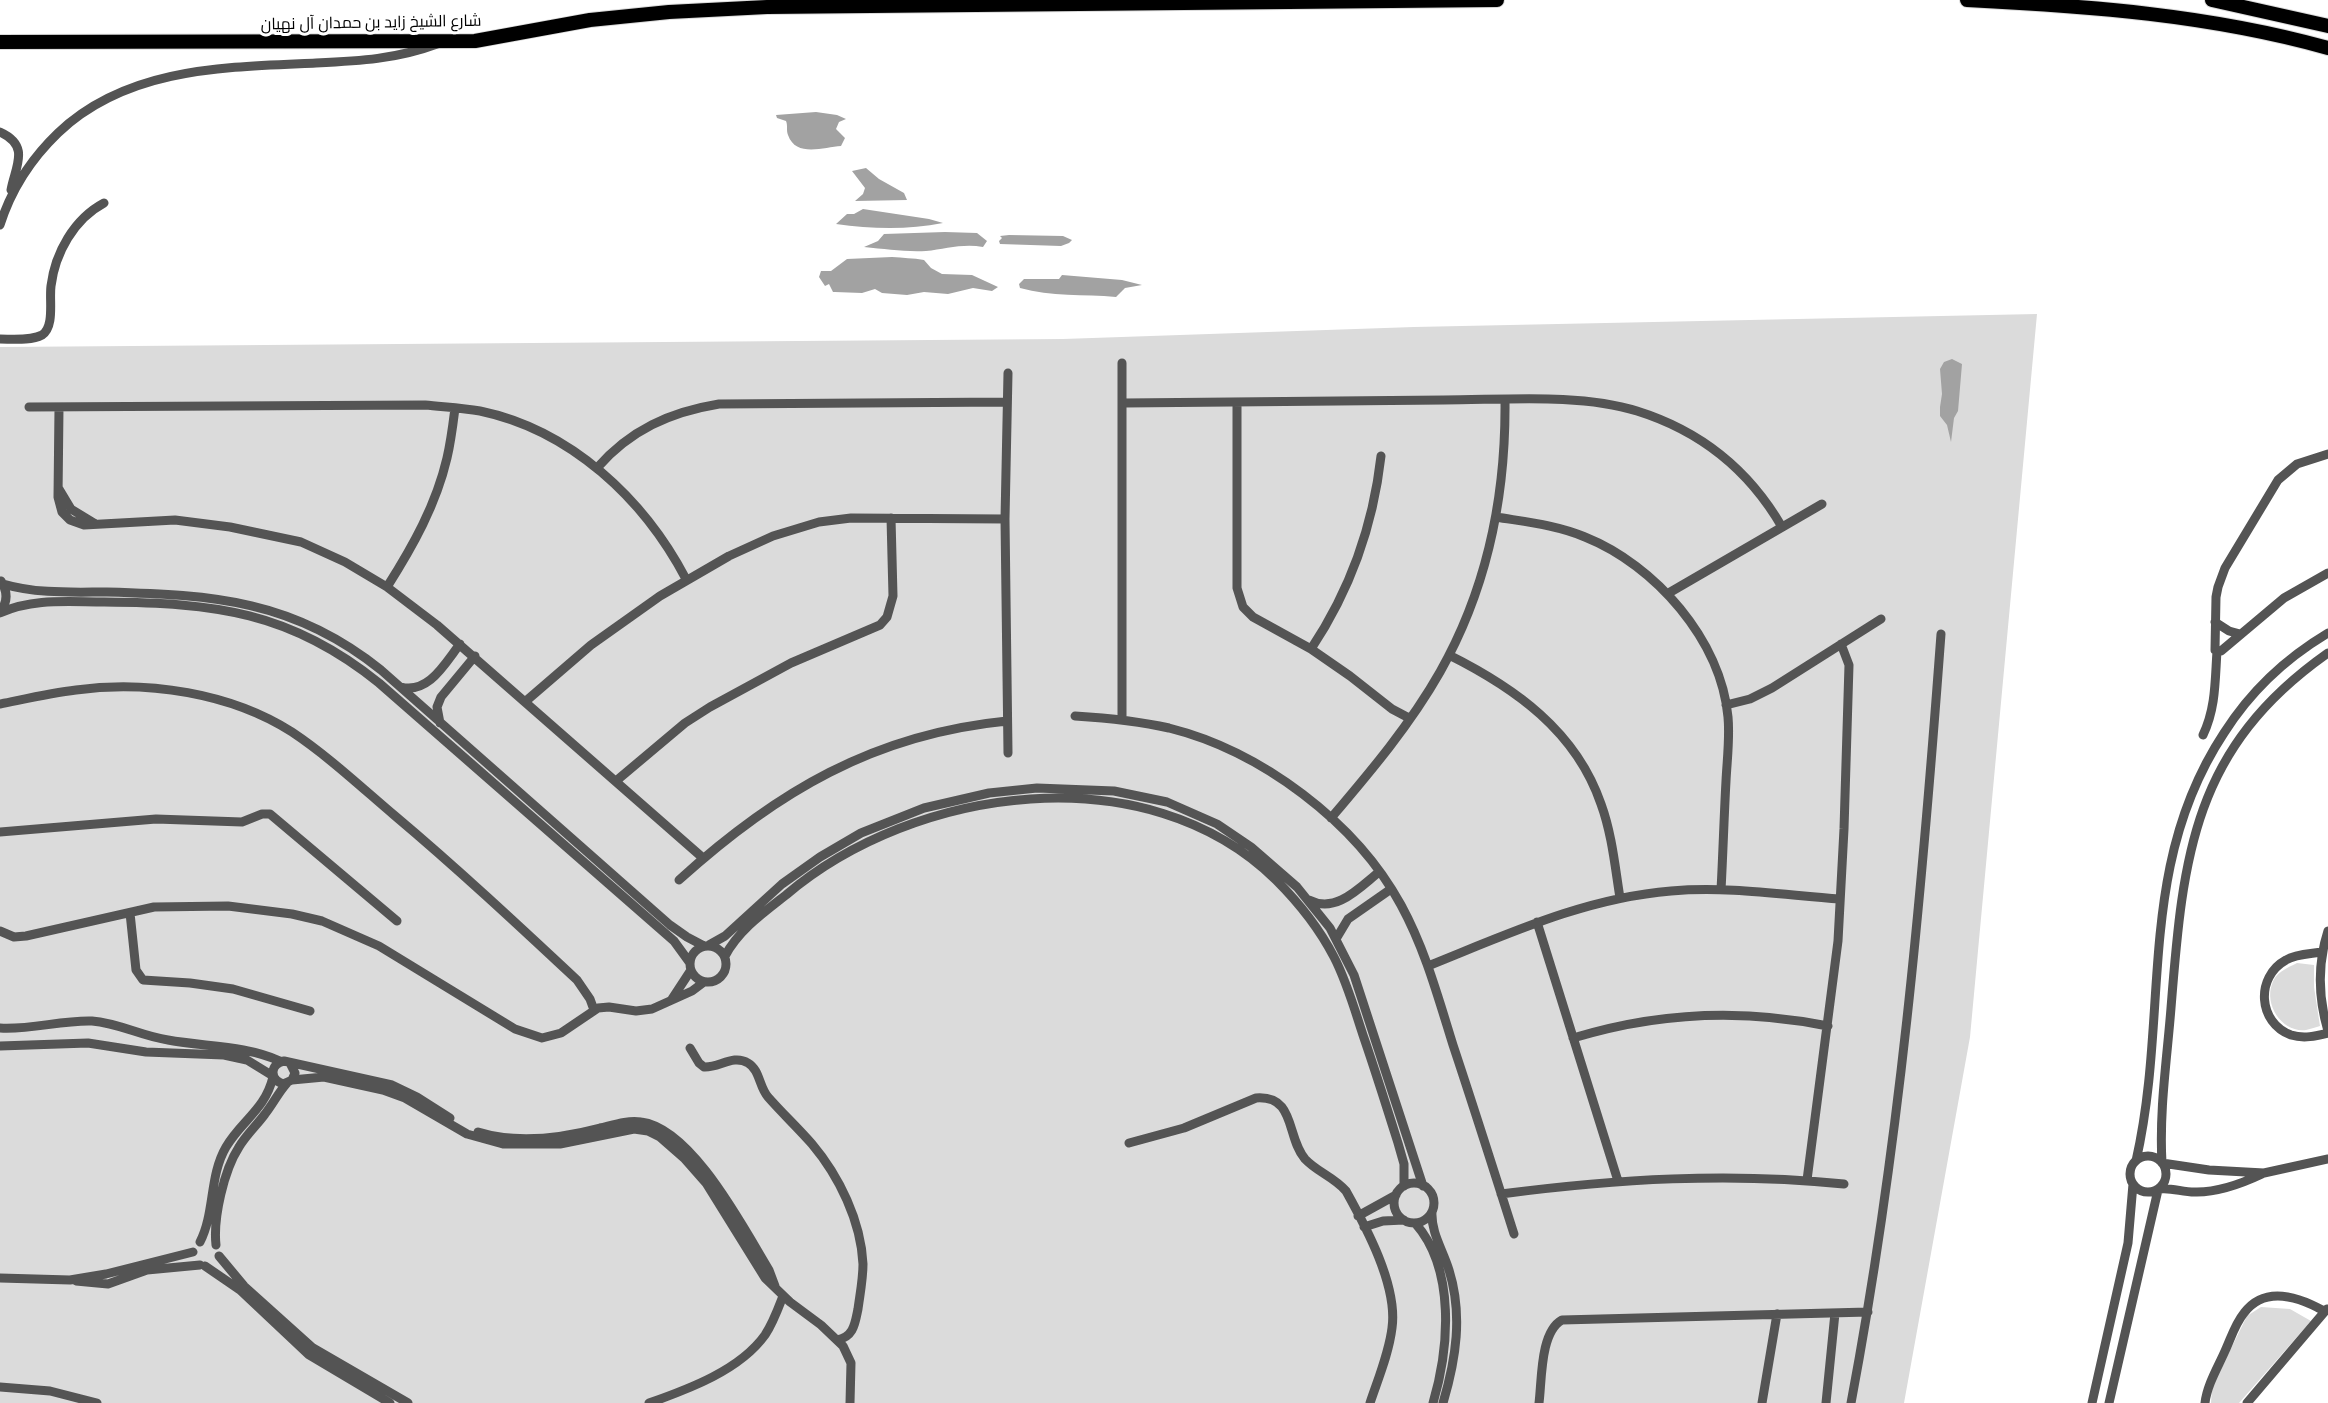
<!DOCTYPE html>
<html>
<head>
<meta charset="utf-8">
<style>
  body { margin:0 }
  canvas { display:block; background:#fff }
</style>
</head>
<body>
<canvas width="2328" height="1403"></canvas>
<script>
const context = document.querySelector('canvas').getContext('2d');
context.lineJoin = 'round';
function fillPath(path, color) {
  context.fillStyle = color;
  context.fill(path, 'evenodd');
}
function strokePath(path, color, width, dash) {
  context.strokeStyle = color;
  context.lineWidth = width;
  context.lineCap = dash ? 'butt' : 'round';
  context.setLineDash(dash || []);
  context.stroke(path);
}
function drawText(font, color, halo, rows, align = 'center') {
  context.font = font + ' "IBM Plex Sans",Cairo,sans-serif';
  context.lineWidth = 6;
  context.setLineDash([]);
  context.textBaseline = 'middle';
  context.strokeStyle = halo;
  context.fillStyle = color;
  for (const [text, x, y, turn = 0] of rows) {
    context.save();
    context.translate(x, y);
    context.rotate((+turn || 0) * Math.PI / 180);
    context.textAlign = isNaN(turn) ? turn : align;
    if (halo) context.strokeText(text, 0, 0);
    context.fillText(text, 0, 0);
    context.restore();
  }
}
fillPath(new Path2D(`
  M2037,314L1970,1037L1904,1403H0V347L1063,339L1414,327Z
  M2297,963L2314,965V987L2320,1026C2316,1027 2311,1029 2306,1030C2283,1033 2264,1006 2272,984C2275,973 2287,968 2297,963Z
  M2261,1307L2290,1309L2311,1321L2239,1403H2211L2212,1387L2247,1316Z`), '#dbdbdb');
fillPath(new Path2D(`
  M816,112L837,115L846,119L839,122L836,129L845,138L841,146C824,147 796,158 788,135C786,130 788,126 786,121L777,118L776,115Z
  M866,168L879,179L904,193L907,200L855,201L863,194L865,188L852,171Z
  M863,209L929,219L943,223C908,230 872,229 836,224L847,214H854Z
  M945,232L977,233L987,241L983,247C964,243 945,249 926,251C904,252 886,249 864,247L878,241L884,234Z
  M1009,235L1063,236L1072,240L1069,243L1061,246L1000,244L999,241L1002,238L1000,236Z
  M892,257C903,258 913,258 924,260L931,268L942,274L972,275L998,287L992,291L973,288L948,294L924,292L907,295L882,293L875,289L862,293L835,292H833L829,284L825,286L819,277L821,271H831L847,259Z
  M1062,275L1122,280L1142,285L1125,288L1116,297C1084,294 1051,297 1020,288L1019,284L1024,279H1059Z
  M1952,359L1962,364L1958,411L1954,418L1951,442L1947,425L1940,416V407L1942,394L1940,369L1944,362Z`), '#a2a2a2');
const highway = new Path2D(`
  M1967,0C2089,6 2210,15 2328,48
  M2212,0L2328,26
  M0,42L475,41L590,20L669,12L767,7L1497,0`);
strokePath(highway, '#dbdbdb', 16);
strokePath(new Path2D(`
  M0,132C31,146 15,167 11,190
  M0,225C11,190 32,158 58,133C127,67 226,67 316,63C359,61 397,59 437,44
  M0,339C12,339 31,341 42,335C55,326 49,300 51,286C55,253 74,219 104,203
  M1237,402V588L1243,607L1253,617L1311,649L1350,676L1392,709L1409,718
  M1122,403C1229,402 1336,402 1444,400C1504,400 1580,393 1637,411C1701,431 1749,470 1782,527
  M29,407L425,405C443,407 462,408 480,411C571,430 644,499 686,579
  M59,408L58,497L62,512L70,520L84,525L175,520L230,527L301,542L345,562L387,587L437,625L703,858
  M2328,454L2297,464L2278,480L2225,568L2218,587L2216,597L2215,650L2221,651L2284,598L2328,573
  M597,468C630,430 670,412 719,404L1007,402
  M59,489L71,509L94,523
  M1496,517C1526,522 1557,525 1585,537C1655,565 1721,640 1728,717C1730,738 1727,760 1726,781C1724,817 1723,853 1721,890
  M3,584C37,594 73,592 107,592C214,595 294,600 381,670L670,925L687,937L704,946
  M387,587C413,546 436,505 447,458C451,441 453,424 455,408
  M1667,594L1822,504
  M0,612C8,602 8,592 1,581
  M0,613C33,598 68,602 104,602C214,603 290,611 379,683L674,941L690,963
  M2215,622L2229,631L2240,634
  M1311,649C1351,589 1373,527 1381,456
  M1449,655C1515,688 1576,731 1601,804C1612,834 1615,867 1620,898
  M401,687C429,694 445,663 460,644
  M526,701L591,645L660,596L729,556L773,536L819,522L851,518L1005,519
  M0,704C25,699 51,693 76,690C147,680 231,693 292,732C328,756 361,787 394,815C457,868 517,924 577,980L590,999L594,1010
  M1726,705L1750,699L1772,688L1881,619
  M1075,716C1107,718 1138,721 1169,728C1261,751 1356,822 1401,905C1425,949 1438,997 1453,1045C1474,1108 1494,1171 1514,1234
  M1122,720V363
  M440,723L437,707L441,697L475,656
  M2203,735C2216,708 2215,680 2217,651
  M1008,753L1005,519L1008,373
  M616,781L685,723L710,707L791,663L880,625L887,617L893,596L891,518
  M1331,818C1370,772 1410,725 1440,672C1487,589 1506,495 1505,400
  M0,832L156,819L242,822L262,814H270L397,921
  M679,880C776,792 874,734 1007,721
  M1309,900C1336,914 1359,888 1379,872
  M130,913L136,970L143,980L190,983L233,989L310,1011
  M1537,922L1618,1181
  M0,931L14,937L26,936L154,907L228,906L292,914L322,921L379,946L515,1029L542,1038L561,1033L598,1008L609,1007L636,1011L652,1009L692,991L704,982
  M2328,931C2317,965 2318,997 2328,1031
  M1336,939L1348,919L1391,889
  M709,945L725,936L782,884L820,857L861,833L924,808L989,793L1037,788L1114,791L1167,802L1217,824L1251,847L1297,887L1330,928L1354,975L1423,1186
  M690 964a18 18 0 1 1 36 0a18 18 0 1 1-36 0Z
  M2322,952C2310,954 2296,954 2286,960C2255,977 2258,1023 2291,1035C2304,1039 2316,1036 2328,1033
  M725,956C739,930 763,913 786,895C914,786 1147,753 1276,880C1299,903 1319,928 1334,957C1347,982 1355,1011 1364,1038C1376,1073 1387,1108 1398,1143L1404,1164V1186
  M1428,966C1508,934 1585,898 1671,891C1728,886 1784,895 1840,899
  M672,999L691,970
  M0,1028C31,1030 61,1020 92,1021C119,1023 141,1036 168,1040C206,1047 244,1045 280,1061
  M1573,1038C1658,1012 1741,1008 1828,1026
  M0,1046L88,1043L146,1052L224,1055L247,1060L273,1076
  M690,1048L699,1063L704,1067C719,1068 733,1054 748,1063C760,1070 759,1087 768,1097C782,1113 798,1128 812,1144C839,1176 861,1221 863,1264C863,1279 860,1294 858,1309C855,1323 854,1337 837,1340
  M290,1063L295,1073L292,1080L283,1084C269,1079 270,1064 284,1061L392,1085L417,1097L450,1118
  M292,1080L324,1077L383,1090L405,1098L467,1134L503,1144H560L634,1129L648,1131L660,1137L684,1158L706,1183L765,1278L790,1302L821,1325L843,1346L851,1363L850,1403
  M478,1132C517,1144 562,1138 600,1128C613,1125 627,1120 641,1122C692,1128 744,1229 769,1270L775,1286
  M1129,1143L1184,1128L1256,1098C1296,1095 1286,1137 1305,1159C1317,1172 1334,1177 1346,1191C1366,1227 1398,1286 1392,1328C1389,1353 1378,1379 1370,1403
  M2130 1174a18 18 0 1 1 36 0a18 18 0 1 1-36 0Z
  M2136,1161C2170,1012 2135,868 2224,733C2250,692 2286,658 2328,633
  M2162,1163C2159,1111 2167,1059 2171,1008C2183,855 2193,748 2328,653
  M2162,1163L2209,1170L2264,1173L2328,1159
  M1807,1180L1838,941L1844,829L1849,665L1841,644
  M1394 1203a20 20 0 1 1 40 0a20 20 0 1 1-40 0Z
  M2159,1189C2172,1187 2184,1193 2197,1192C2219,1192 2243,1183 2262,1174
  M1501,1194C1616,1179 1729,1172 1844,1184
  M1432,1212C1431,1233 1443,1250 1449,1270C1463,1315 1456,1359 1443,1403
  M1358,1216L1396,1195
  M1415,1223C1456,1269 1449,1349 1433,1403
  M1364,1227L1383,1221L1404,1220
  M200,1242C215,1213 209,1176 226,1147C242,1120 265,1110 273,1077
  M216,1245C213,1218 224,1170 239,1147C246,1135 257,1125 265,1114C273,1104 278,1093 287,1083
  M219,1256L244,1286L313,1348L408,1403
  M205,1266L240,1290L309,1355L390,1403
  M0,1278L70,1280L106,1274L193,1252
  M76,1281L108,1284L147,1270L200,1265
  M0,1387L50,1391L97,1403
  M649,1403C689,1389 740,1370 765,1335C773,1323 778,1309 783,1296
  M1539,1403C1542,1380 1540,1332 1562,1320L1868,1312
  M1762,1403L1777,1314
  M1826,1403L1835,1313
  M1851,1403C1899,1149 1922,891 1941,634
  M2092,1403L2128,1243L2133,1184
  M2109,1403L2158,1190
  M2205,1403C2207,1385 2218,1367 2225,1351C2231,1338 2235,1324 2244,1313C2265,1285 2299,1297 2324,1311
  M2247,1403L2327,1309`), '#545454', 9);
strokePath(highway, '#000', 14);
drawText('16px', '#000', '#fff', [
  ["شارع الشيخ زايد بن حمدان آل نهيان",371,23,-1]
]);
</script>
</body>
</html>
